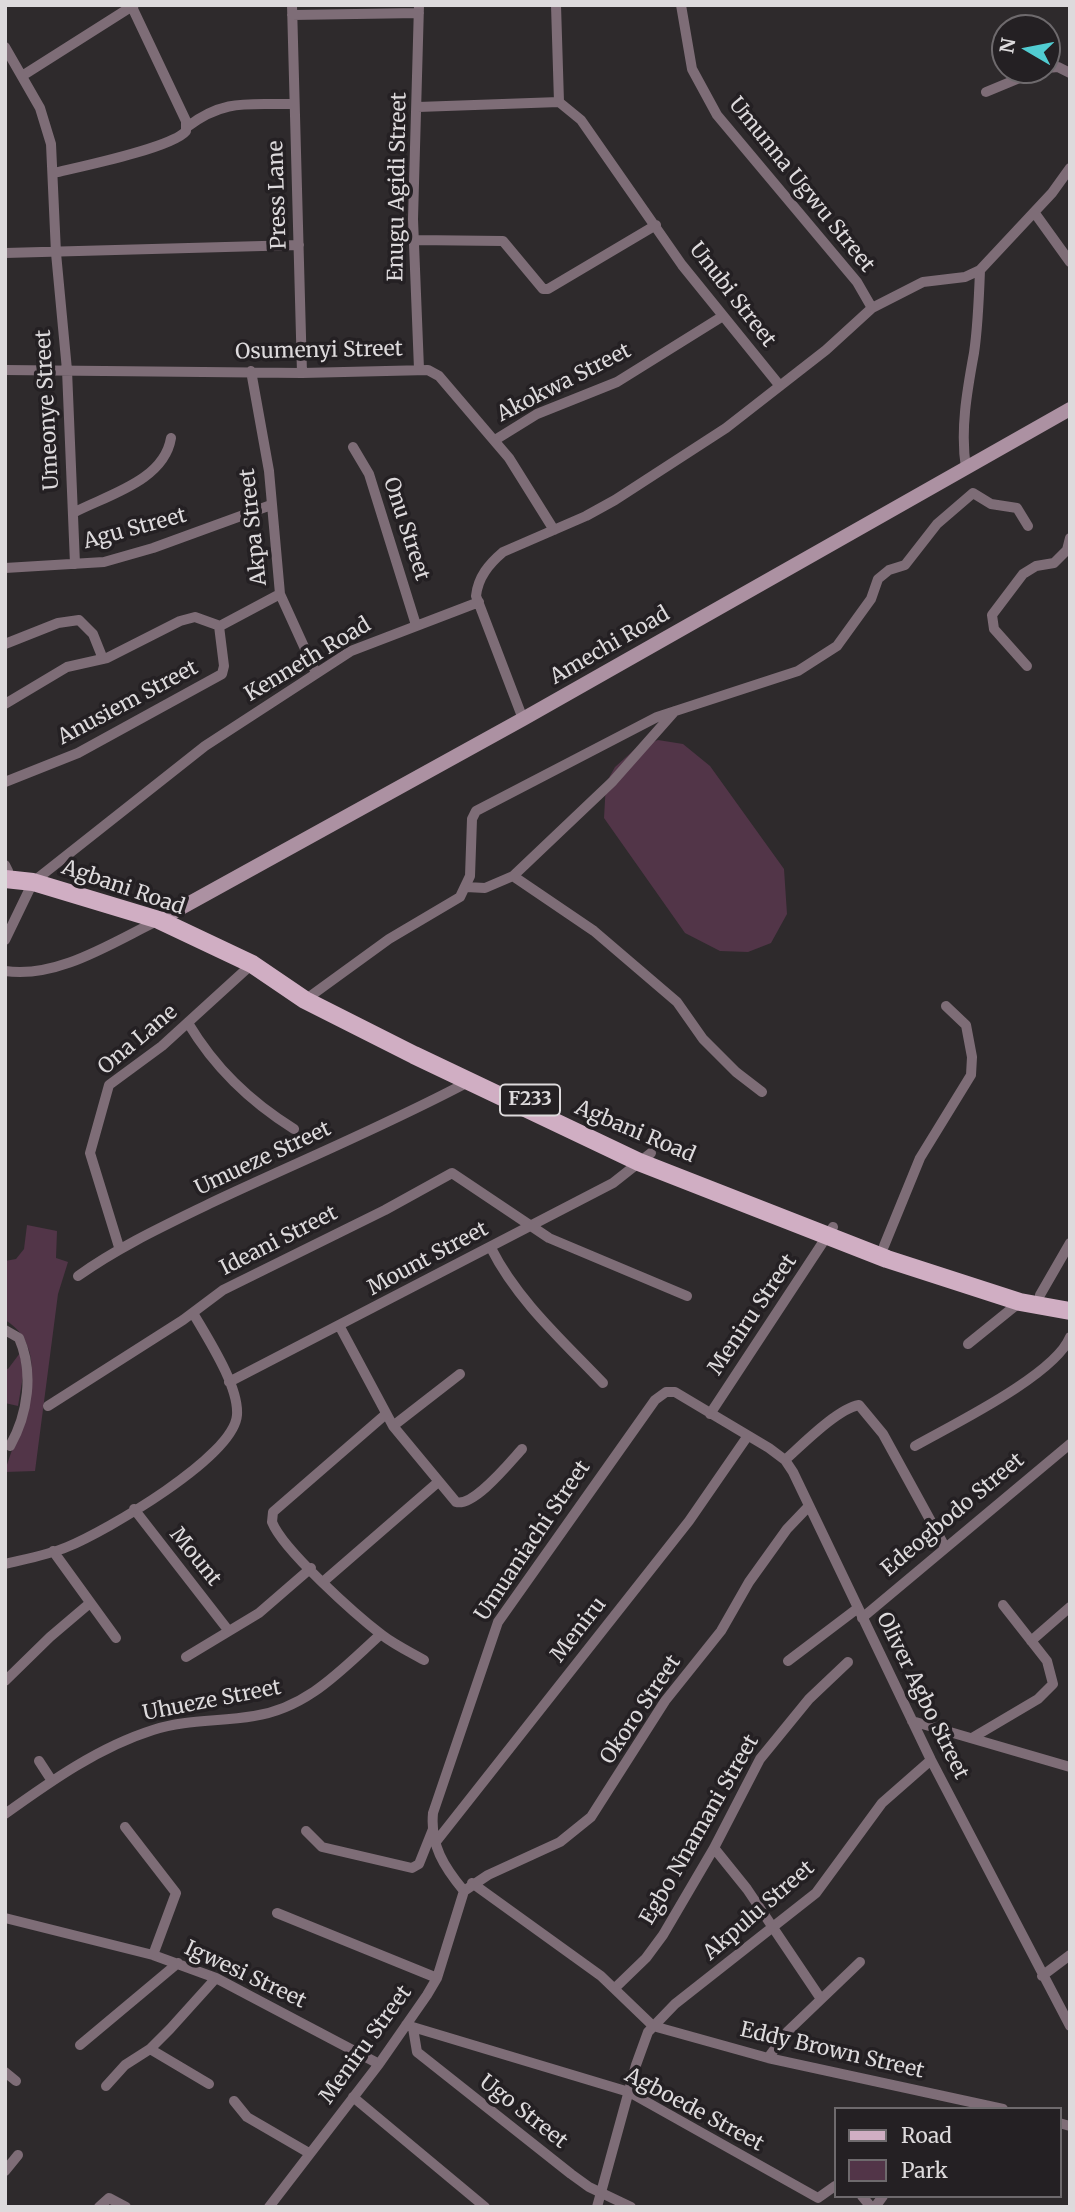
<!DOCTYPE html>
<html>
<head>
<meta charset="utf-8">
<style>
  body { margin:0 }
  #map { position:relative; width:1075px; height:2212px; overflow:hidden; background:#2e2a2c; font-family:Merriweather,serif }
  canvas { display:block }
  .frame { position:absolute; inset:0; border:7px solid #dddadc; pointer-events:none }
  .legend { position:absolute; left:834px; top:2107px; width:228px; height:91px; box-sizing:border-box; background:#242023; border:2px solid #6e6a6d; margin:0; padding:9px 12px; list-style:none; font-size:21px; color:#dddadc }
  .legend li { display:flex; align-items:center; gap:14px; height:35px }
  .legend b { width:35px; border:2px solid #6e6a6d }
  .north { position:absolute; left:991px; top:14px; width:70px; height:70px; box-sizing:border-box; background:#242023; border:2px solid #6e6a6d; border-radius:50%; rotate:280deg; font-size:19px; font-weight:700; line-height:28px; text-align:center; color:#dddadc }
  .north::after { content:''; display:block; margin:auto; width:24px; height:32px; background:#51ccd1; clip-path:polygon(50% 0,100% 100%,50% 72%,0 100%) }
</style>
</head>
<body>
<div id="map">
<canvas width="1075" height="2212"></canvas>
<div class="frame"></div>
<ul class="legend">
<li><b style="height:9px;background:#d0aec3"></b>Road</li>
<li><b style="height:19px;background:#523548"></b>Park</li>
</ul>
<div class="north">N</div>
</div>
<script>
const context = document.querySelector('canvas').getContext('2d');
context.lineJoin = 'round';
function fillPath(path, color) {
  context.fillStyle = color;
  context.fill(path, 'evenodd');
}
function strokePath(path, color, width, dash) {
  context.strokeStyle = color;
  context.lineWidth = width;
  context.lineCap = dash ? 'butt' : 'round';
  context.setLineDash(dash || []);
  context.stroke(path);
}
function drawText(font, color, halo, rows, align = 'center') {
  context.font = font + ' Merriweather,serif';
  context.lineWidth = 7;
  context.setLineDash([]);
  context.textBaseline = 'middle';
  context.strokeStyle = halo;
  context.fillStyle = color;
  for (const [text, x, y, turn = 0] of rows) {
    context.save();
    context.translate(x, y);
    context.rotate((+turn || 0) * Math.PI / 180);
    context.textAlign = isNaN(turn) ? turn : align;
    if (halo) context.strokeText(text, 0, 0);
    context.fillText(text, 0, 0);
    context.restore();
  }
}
fillPath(new Path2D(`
  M658,740L683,744L710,766L784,869L787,914L771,943L748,952L720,951L685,933L604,818L606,783L615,767L634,750Z
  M27,1225L57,1231L56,1258L68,1262L58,1294L35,1471L5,1472C18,1427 58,1352 5,1320V1261L16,1259L24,1249Z
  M20,1353L23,1376L18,1406L5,1403V1368L8,1369Z`), '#523548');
strokePath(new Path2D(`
  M292,5L302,373
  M556,5L559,102L581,120L682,265L780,386
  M681,5L692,69L717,115L857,282L872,308
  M292,15L419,13
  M5,47L40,108L51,144L56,253L67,370L75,564
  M1047,68L1058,67L1070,73
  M22,76L134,5
  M986,92L1039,70
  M418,107L559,102
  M187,127C225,98 249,105 294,104
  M54,173C79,167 172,148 186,131V121L132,7
  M1034,212L1070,262
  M414,240L503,241L543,289H548L656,225
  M5,253L299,245
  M419,369L413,219L419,5
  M5,370L302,373L428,370L439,376L509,458L554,530
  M251,371L269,471L280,594L316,673
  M495,440L537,414L617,382L723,316
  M353,447L369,474L416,625
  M966,468C960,430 967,391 974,353C978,326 979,298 980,270
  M73,513C107,495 164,481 171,438
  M5,568L104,562L153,548L271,505
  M5,644L58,623L79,620L93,634L103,659
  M1027,666L994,629L992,615L1023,574L1036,566L1054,563L1067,550L1070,538
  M5,704L67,667L107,658L180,621L195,617L220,626L280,594
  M523,719L476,596C478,577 489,564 503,552L586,516L615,500L726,428L826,350L872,308L923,282L965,277L980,270L1052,193L1070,168
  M5,782L78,753L222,674L224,666L219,626
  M5,865L8,871
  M513,876L594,931L677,1002L703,1039L736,1072L762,1092
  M466,887L485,888L513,876L613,781L675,711
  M5,940L33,882L205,746L351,651L479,602
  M5,971C58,979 113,942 159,920
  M305,1000L389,939L460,897L470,876L472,819L476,811L657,717L798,671L837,646L871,599L878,579L889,570L905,565L937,524L973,493L991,504L1017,508L1028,526
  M188,1023C215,1068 249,1101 294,1129
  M884,1246L920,1158L971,1075L972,1057L966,1025L946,1006
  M119,1247L90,1153L109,1085L162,1046L252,964
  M491,1248C517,1300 563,1341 603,1383
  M78,1276C120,1246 166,1225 213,1202C298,1162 385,1126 468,1082
  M1040,1295L1070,1243
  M340,1327L393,1426L456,1502C474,1507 510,1462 522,1449
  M5,1330L19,1338C34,1372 28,1414 10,1446
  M968,1344L1020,1302
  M229,1382L613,1183L651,1153
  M48,1406L183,1320L223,1290L385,1210L452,1173L549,1238L687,1296
  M386,1414L273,1512L272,1522C283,1550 356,1615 382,1635C395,1645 410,1652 424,1660
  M710,1414L833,1227
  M393,1426L460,1374
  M915,1446C952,1425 1055,1375 1070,1337
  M785,1460C802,1445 837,1409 859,1405L883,1434L945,1547
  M134,1509L228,1630
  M53,1551L116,1638
  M5,1564C26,1559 48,1555 67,1547C106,1531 234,1457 237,1415C239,1386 208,1339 193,1313
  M324,1581L437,1483
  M862,1618L1070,1444
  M1031,1641L1070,1607
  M186,1657L259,1613L311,1568
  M788,1661L858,1608
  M5,1681L50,1637L90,1603
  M912,1721L1070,1767
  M972,1738L1038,1699L1053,1684L1047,1661L1003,1605
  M39,1761L52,1781
  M5,1814C51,1781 99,1747 153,1730C186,1719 220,1722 254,1716C308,1708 342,1669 381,1634
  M125,1827L176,1893L153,1955
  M306,1831L322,1847L412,1868L419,1864L433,1829
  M435,1843L689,1521L747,1437
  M714,1848L747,1889L821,1999
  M472,1883L601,1976L653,2026L768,2058L1003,2109
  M464,1891C444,1867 430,1845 433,1813L498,1622L655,1400L666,1392H675L769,1448L785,1460L793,1472L931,1760L1070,2026
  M277,1913L437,1978
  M5,1918L153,1955L216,1978L379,2064
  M1042,1976L1070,1955
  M615,1988L646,1958L663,1935L714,1848L760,1759L809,1699L848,1662
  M406,2025L629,2092L818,2198L835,2186
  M413,2028L417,2052L571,2174L589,2187L631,2207
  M80,2045L178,1963
  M150,2049L209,2084
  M768,2058L788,2031L860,1962
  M5,2072L16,2081
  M106,2086L125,2065L150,2049L170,2029L216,1978
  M353,2097L485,2207
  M234,2101L247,2117L309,2153
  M1059,2123L1070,2126
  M5,2171L18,2155
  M862,2196L871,2207
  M99,2207L109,2198L126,2207
  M269,2207L379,2064L427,1995L437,1978L464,1891L488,1875L560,1842L591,1817L665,1701L721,1631L749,1582L787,1529L809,1506
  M597,2207L636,2065L648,2032L675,2004L816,1893L882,1803L931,1760
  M875,2207L883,2196`), '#7e6d77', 10);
strokePath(new Path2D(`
  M159,920L523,719L1070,409`), '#ac91a2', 14);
strokePath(new Path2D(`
  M5,879L33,882L159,920L252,964L305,1000L414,1055L639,1162L887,1259L1020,1302L1070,1311`), '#d0aec3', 18);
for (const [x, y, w] of [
  [530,1100,60]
]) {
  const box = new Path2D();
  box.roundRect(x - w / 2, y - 15.5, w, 31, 5);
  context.fillStyle = '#242023';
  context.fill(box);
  strokePath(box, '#dddadc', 2);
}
drawText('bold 19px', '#dddadc', null, [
  ["F233",530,1100]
]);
drawText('21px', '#dddadc', '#242023', [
  ["Umunna Ugwu Street",801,185,51],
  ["Enugu Agidi Street",398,187,-89],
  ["Press Lane",278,195,-92],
  ["Unubi Street",732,295,52],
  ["Osumenyi Street",319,351,-1],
  ["Akokwa Street",564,383,-27],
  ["Umeonye Street",48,410,-93],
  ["Akpa Street",254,527,-96],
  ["Agu Street",135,529,-15],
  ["Onu Street",406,529,72],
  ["Amechi Road",610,646,-30],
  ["Kenneth Road",308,660,-31],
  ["Anusiem Street",128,703,-28],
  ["Agbani Road",123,888,19],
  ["Ona Lane",138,1040,-40],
  ["Agbani Road",635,1132,23],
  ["Umueze Street",263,1159,-25],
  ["Ideani Street",279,1241,-27],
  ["Mount Street",428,1259,-28],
  ["Meniru Street",753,1315,-56],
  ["Edeogbodo Street",953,1515,-40],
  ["Umuaniachi Street",533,1541,-56],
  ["Mount",195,1557,51],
  ["Meniru",579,1630,-52],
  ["Oliver Agbo Street",922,1696,64],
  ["Uhueze Street",212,1701,-11],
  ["Okoro Street",641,1710,-56],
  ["Egbo Nnamani Street",700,1830,-60],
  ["Akpulu Street",759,1911,-41],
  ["Igwesi Street",245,1975,25],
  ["Meniru Street",366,2045,-54],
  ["Eddy Brown Street",832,2051,13],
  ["Agboede Street",694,2110,28],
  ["Ugo Street",523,2112,38]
]);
</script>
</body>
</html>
